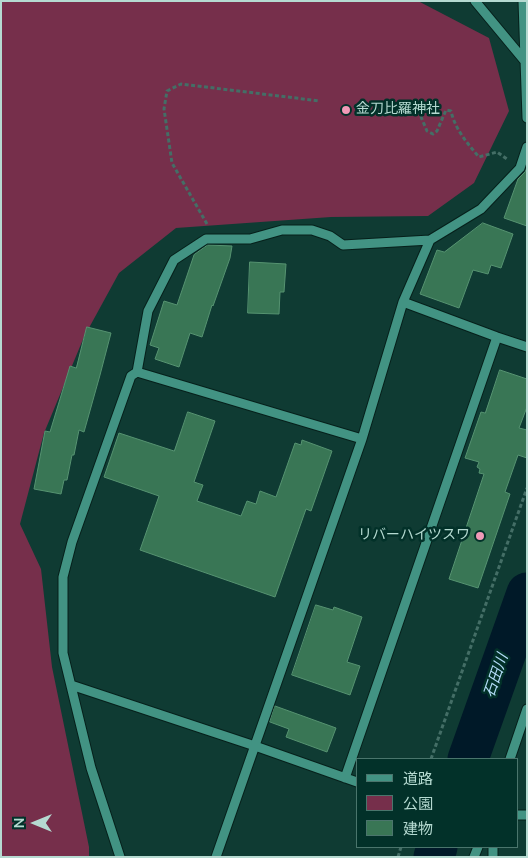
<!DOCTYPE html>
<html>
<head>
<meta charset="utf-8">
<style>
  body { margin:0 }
  #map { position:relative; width:528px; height:858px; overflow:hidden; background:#0f3b33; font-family:"Nunito Sans","Noto Sans JP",sans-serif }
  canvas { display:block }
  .frame { position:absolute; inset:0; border:2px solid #b5dad1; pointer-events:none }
  .legend { position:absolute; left:356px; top:758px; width:162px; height:90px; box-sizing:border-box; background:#023129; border:1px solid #4a756c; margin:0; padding:6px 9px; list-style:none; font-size:15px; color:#b5dad1 }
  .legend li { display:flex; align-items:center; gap:10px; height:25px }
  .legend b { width:25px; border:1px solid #4a756c }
  .north { position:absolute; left:10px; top:798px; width:50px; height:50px; -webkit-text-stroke:4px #023129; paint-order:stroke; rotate:270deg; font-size:14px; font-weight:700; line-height:20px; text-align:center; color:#b5dad1 }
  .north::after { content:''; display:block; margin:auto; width:18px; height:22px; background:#b5dad1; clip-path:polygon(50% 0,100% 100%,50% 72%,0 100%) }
</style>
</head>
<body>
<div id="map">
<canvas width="528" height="858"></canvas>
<div class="frame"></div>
<ul class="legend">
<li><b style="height:6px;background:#429383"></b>道路</li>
<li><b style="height:14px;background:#762f4b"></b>公園</li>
<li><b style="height:14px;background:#397655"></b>建物</li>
</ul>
<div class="north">N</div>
</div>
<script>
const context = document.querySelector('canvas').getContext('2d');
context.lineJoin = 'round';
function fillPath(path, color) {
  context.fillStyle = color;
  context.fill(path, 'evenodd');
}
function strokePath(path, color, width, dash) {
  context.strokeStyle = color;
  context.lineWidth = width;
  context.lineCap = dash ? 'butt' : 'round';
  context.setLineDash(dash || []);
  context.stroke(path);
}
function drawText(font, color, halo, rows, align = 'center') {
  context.font = font + ' "Nunito Sans","Noto Sans JP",sans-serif';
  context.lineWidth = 5;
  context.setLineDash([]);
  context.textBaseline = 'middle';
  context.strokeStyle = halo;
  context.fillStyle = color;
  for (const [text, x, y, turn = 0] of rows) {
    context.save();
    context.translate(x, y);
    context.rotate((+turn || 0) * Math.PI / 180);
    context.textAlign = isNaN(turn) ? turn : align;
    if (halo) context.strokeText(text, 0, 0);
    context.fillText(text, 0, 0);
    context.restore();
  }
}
fillPath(new Path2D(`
  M1,1H418L489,38L509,111L474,183L428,216L331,217L176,228L119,273L84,337L44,433L20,524L41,569L52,667L89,847V857H1Z`), '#762f4b');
strokePath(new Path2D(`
  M468,759L527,593
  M434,857L437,847`), '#001928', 41);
const building = new Path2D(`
  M527,168V226L504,218L518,179L525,172Z
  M483,223L513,234L501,268L491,265L488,274L473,270L459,308L420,294L437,250L444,252Z
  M208,245L232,246L230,258L213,306L212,305L202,337L190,333L179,367L155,359L159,348L150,345L164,301L177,305L194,255Z
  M250,262L286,264L284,292H280L279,314L248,313Z
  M87,327L111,333L100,375L84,432L79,430L74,455H72L67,480H64L61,494L34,489L45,431L50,432L70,366L76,368Z
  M500,370L527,379V407L519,428L527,430V458L518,455L505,492L510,494L478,588L449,579L484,474L479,473L480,469L477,467L479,462L465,458L481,412L485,413Z
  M188,412L215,421L194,482L203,485L197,501L241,516L247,501L256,504L260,491L276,497L295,443L301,445L302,440L332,451L311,511L306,509L275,597L140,550L159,496L104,477L119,433L174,451Z
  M316,605L333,610L334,607L362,617L347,662L360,666L350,695L292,675Z
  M275,706L336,728L327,752L286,737L289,729L270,722Z`);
fillPath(building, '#397655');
strokePath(building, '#569371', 1);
const minor = new Path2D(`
  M475,1L524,60
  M523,1L527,118
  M403,302L497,337L527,347
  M137,372L148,311L174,260L206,239H250L282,230H312L330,236L343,245L430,240
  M71,685L255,746L357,782
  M510,759L527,709
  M345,778L497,337
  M517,815H527
  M493,847V857
  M120,857L91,768L63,653V577L72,542L131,376L137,372L362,439
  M216,857L362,439L403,302L430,240L481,209L520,168L527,147
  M474,857L478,847`);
strokePath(minor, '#06201b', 11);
strokePath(new Path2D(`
  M382,113L395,114H404L410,104L416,105L427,131L433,134L437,131L446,110L451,111C455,129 467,143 479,157L497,152L507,159
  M207,224L172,163L164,109L167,91L181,84L320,101
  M431,759L527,488
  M398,857L401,847`), '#446e66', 3, [4, 2.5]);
strokePath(minor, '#429383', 9);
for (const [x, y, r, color] of [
  [346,110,5,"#f09ab7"],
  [480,536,5,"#f09ab7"]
]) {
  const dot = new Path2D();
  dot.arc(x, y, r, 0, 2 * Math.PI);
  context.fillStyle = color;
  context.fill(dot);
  strokePath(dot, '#023129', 2);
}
drawText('14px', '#b5dad1', '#023129', [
  ["金刀比羅神社",356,110],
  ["リバーハイツスワ",470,536,"right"]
], 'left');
drawText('italic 15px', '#b4ddf9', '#023129', [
  ["石田川",497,676,-71]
]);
</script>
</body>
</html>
